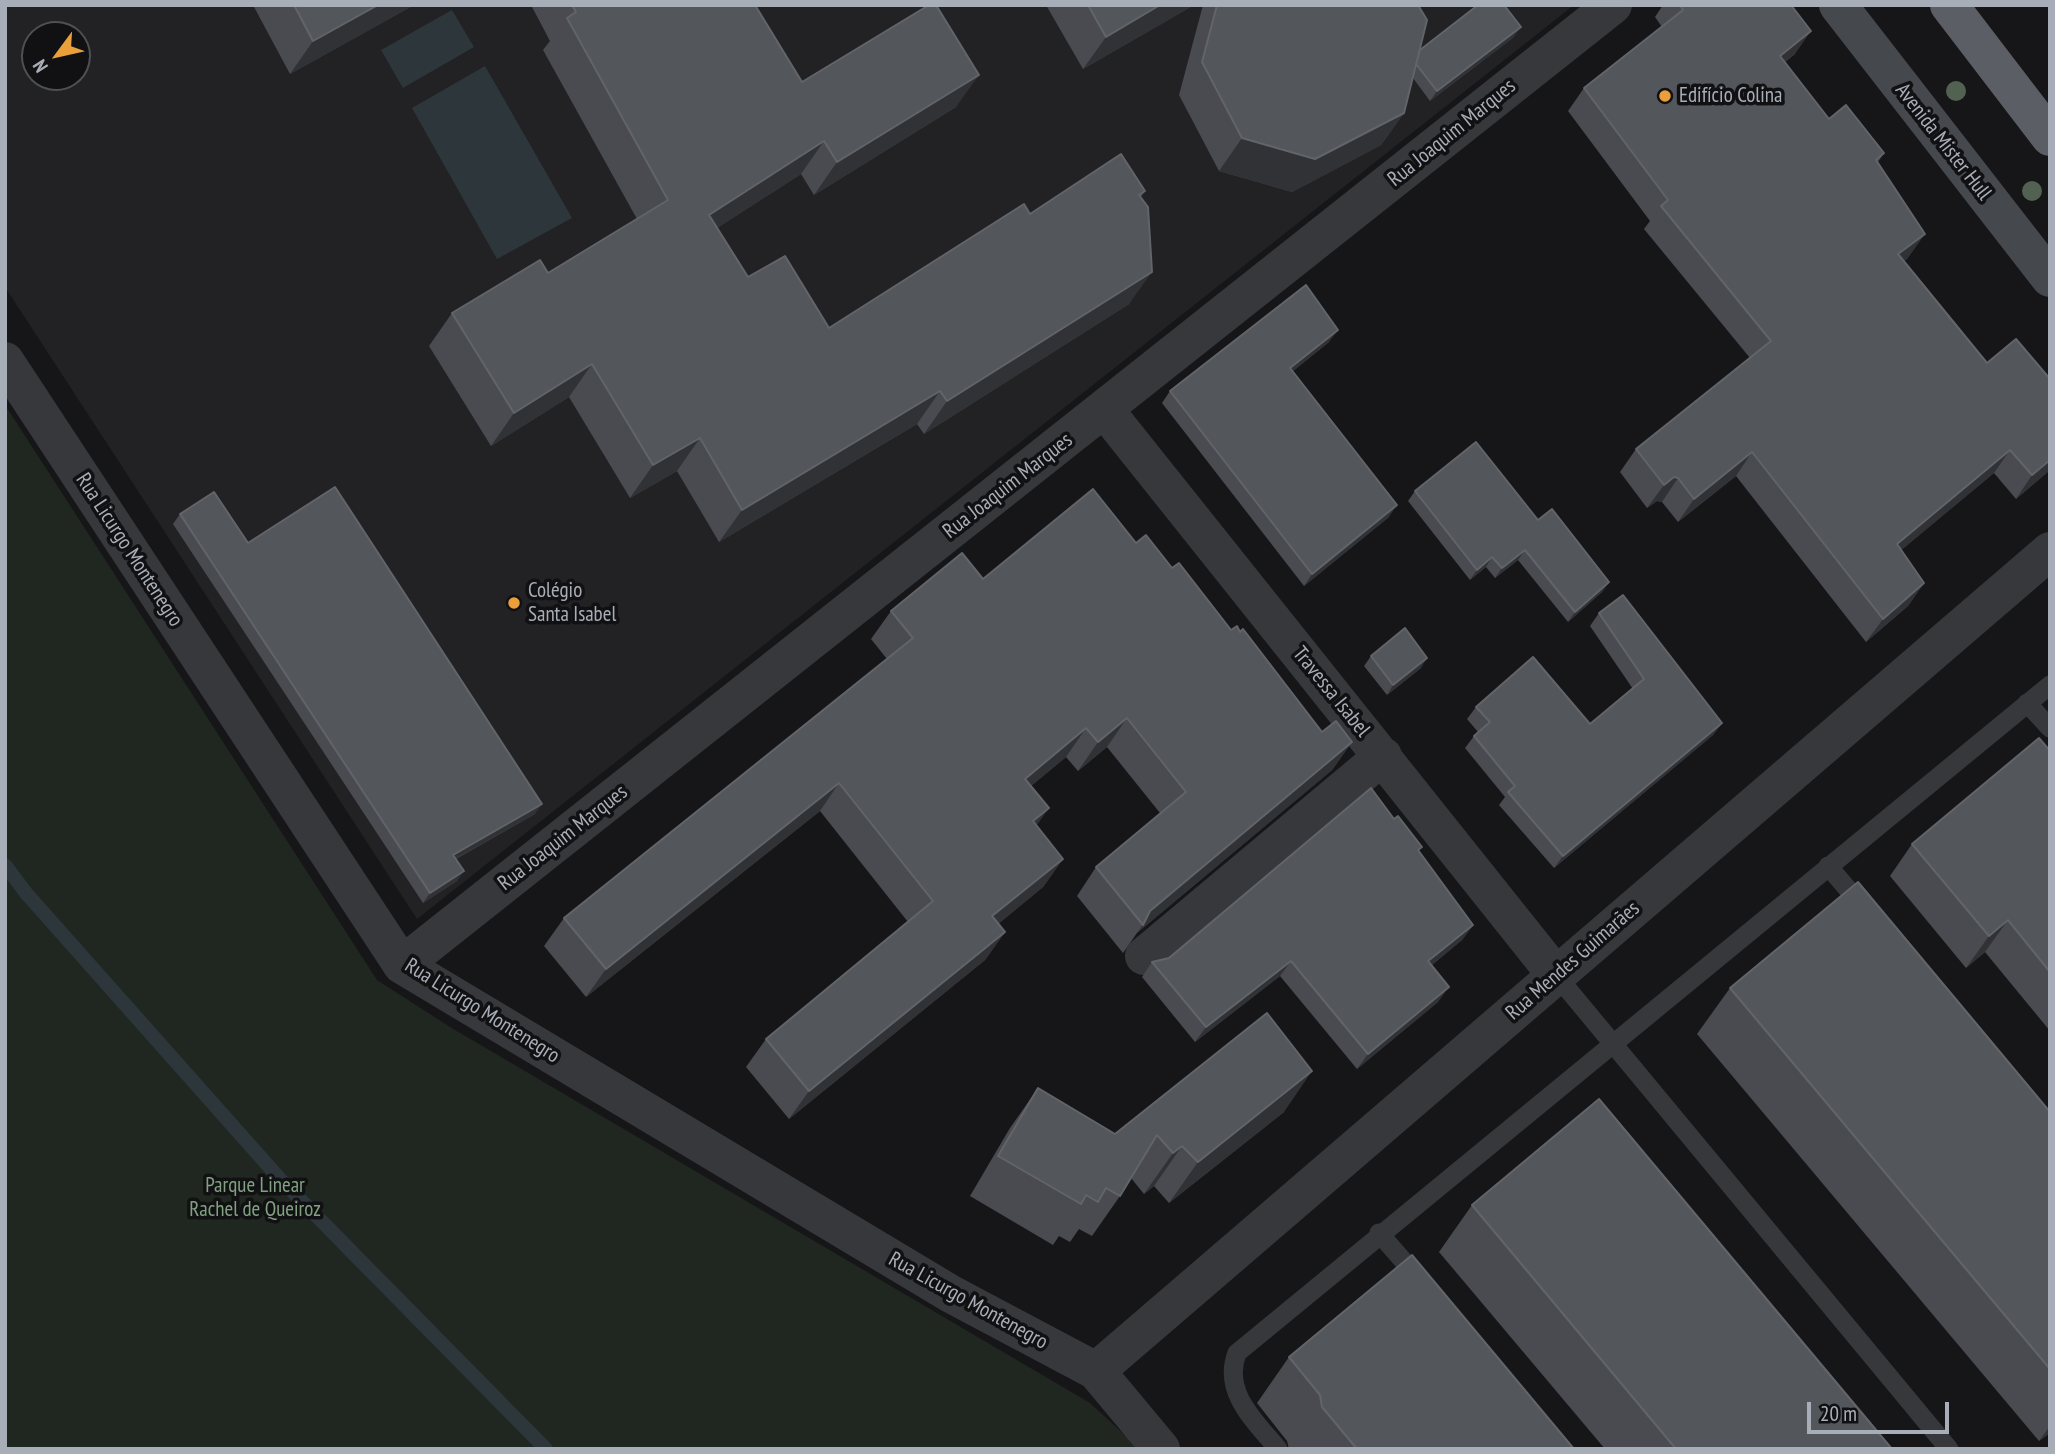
<!DOCTYPE html>
<html>
<head>
<meta charset="utf-8">
<style>
  body { margin:0 }
  #map { position:relative; width:2055px; height:1454px; overflow:hidden; background:#161618; font-family:"PT Sans Narrow",sans-serif }
  canvas { display:block }
  .frame { position:absolute; inset:0; border:7px solid #a8aeb7; pointer-events:none }
  .north { position:absolute; left:21px; top:21px; width:70px; height:70px; box-sizing:border-box; background:#111113; border:2px solid #4d5055; border-radius:50%; rotate:237deg; font-size:19px; font-weight:700; line-height:28px; text-align:center; color:#a8aeb7 }
  .north::after { content:''; display:block; margin:auto; width:24px; height:32px; background:#eb9f3b; clip-path:polygon(50% 0,100% 100%,50% 72%,0 100%) }
  .scale { position:absolute; left:1807px; top:1402px; width:142px; height:32px; box-sizing:border-box; border:4px solid #a8aeb7; border-top:0; padding-left:9px; font-size:21px; line-height:24px; white-space:nowrap; color:#a8aeb7; -webkit-text-stroke:5px #111113; paint-order:stroke }
</style>
</head>
<body>
<div id="map">
<canvas width="2055" height="1454"></canvas>
<div class="frame"></div>
<div class="north">N</div>
<div class="scale">20 m</div>
</div>
<script>
const context = document.querySelector('canvas').getContext('2d');
context.lineJoin = 'round';
function fillPath(path, color) {
  context.fillStyle = color;
  context.fill(path, 'evenodd');
}
function strokePath(path, color, width, dash) {
  context.strokeStyle = color;
  context.lineWidth = width;
  context.lineCap = dash ? 'butt' : 'round';
  context.setLineDash(dash || []);
  context.stroke(path);
}
function drawText(font, color, halo, rows, align = 'center') {
  context.font = font + ' "PT Sans Narrow",sans-serif';
  context.lineWidth = 7;
  context.setLineDash([]);
  context.textBaseline = 'middle';
  context.strokeStyle = halo;
  context.fillStyle = color;
  for (const [text, x, y, turn = 0] of rows) {
    context.save();
    context.translate(x, y);
    context.rotate((+turn || 0) * Math.PI / 180);
    context.textAlign = isNaN(turn) ? turn : align;
    if (halo) context.strokeText(text, 0, 0);
    context.fillText(text, 0, 0);
    context.restore();
  }
}
fillPath(new Path2D(`
  M5,5H1574L417,919L5,287ZM35,35H77V77H35Z`), '#222225');
fillPath(new Path2D(`
  M5,405L377,980L450,1027L1090,1403L1140,1449H5Z`), '#202720');
fillPath(new Path2D(`
  M452,10L474,47L403,88L381,50Z
  M485,66L572,218L497,259L412,108Z`), '#2c363b');
strokePath(new Path2D(`
  M5,865L26,893L280,1179L546,1449`), '#2c363b', 14);
strokePath(new Path2D(`
  M2027,703L2050,728
  M1828,866L1864,908
  M1556,975L1949,1449
  M1379,1233L1420,1280
  M1278,1449C1255,1421 1222,1392 1237,1353L2050,685`), '#37383c', 19);
strokePath(new Path2D(`
  M5,361L402,965L951,1294L1096,1371L1161,1449
  M1105,410L1556,975
  M1144,956L1383,756
  M402,965L1613,5
  M1096,1371L2050,551`), '#37383c', 38);
strokePath(new Path2D(`
  M1838,5L2050,278`), '#45484c', 38);
strokePath(new Path2D(`
  M1949,5L2050,137`), '#5b5e64', 38);
context.fillStyle = '#516251';
for (const [x, y] of [
  [1956,91],
  [2032,191]
]) {
  context.beginPath();
  context.arc(x, y, 10, 0, 2 * Math.PI);
  context.fill();
}
fillPath(new Path2D(`
  M253,5H414L290,74Z
  M531,5H755L802,82L956,107L814,195L801,174L717,228L748,277L829,328L1030,214L1145,191L1141,197L1129,304L924,434L917,424L719,542L677,471L630,498L569,397L491,446L429,346L452,313L548,273L637,219L543,50L550,41Z
  M1046,5H1194L1083,69Z
  M1203,5H1418L1420,50L1514,37L1430,101L1413,78L1404,113L1381,145L1292,192L1219,171L1179,95Z
  M1663,5H1791L1795,54L1785,62L1829,119L1884,153L1878,162L1908,258L1904,261L2050,470L2016,499L1994,473L1901,550L1924,583L1908,606L1866,642L1736,476L1678,522L1662,502L1657,501L1647,508L1620,472L1636,449L1750,358L1644,229L1650,221L1568,111L1584,88L1662,27L1655,17Z
  M1329,342L1293,371L1389,517L1304,586L1162,403L1170,391Z
  M1415,491L1538,520L1609,582L1602,592L1568,622L1518,560L1495,578L1486,567L1470,580L1408,501Z
  M180,514L248,543L535,814L456,859L457,881L423,903L173,524Z
  M1136,543L1172,568L1231,630L1240,632L1322,732L1352,742L1332,770L1137,933L1123,953L1077,896L1096,867L1160,813L1107,747L1078,771L1066,757L1031,786L1036,826L1063,859L1043,887L998,924L1005,932L985,960L789,1119L746,1067L766,1039L908,922L820,811L586,997L544,946L564,918L887,659L871,639L891,611L983,579Z
  M1599,613L1722,723L1713,735L1554,868L1499,805L1505,797L1465,748L1474,736L1478,732L1467,719L1476,707L1590,724L1633,689L1590,626Z
  M1371,656L1421,668L1387,695L1364,666Z
  M2050,751V1031L1985,952L1966,968L1890,876L1912,844Z
  M1419,851L1473,925L1462,940L1432,965L1438,1002L1357,1069L1280,976L1195,1042L1142,977L1152,962L1169,958Z
  M1730,988L2050,1112V1433L2039,1441L1697,1034Z
  M1038,1088L1115,1134L1284,1112L1169,1203L1154,1186L1144,1194L1131,1178L1120,1196L1092,1236L1079,1229L1070,1242L1059,1236L1053,1245L970,1196L1010,1128Z
  M1472,1205L1892,1449H1605L1439,1252Z
  M1289,1357L1574,1449H1289L1287,1441L1257,1403Z`), '#494b50');
fillPath(new Path2D(`
  M378,5H414L290,74L313,41Z
  M1160,5H1194L1083,69L1106,37Z
  M1521,27L1514,37L1430,101L1437,91Z
  M1811,31L1795,54L1764,79L1780,56Z
  M979,75L956,107L814,195L837,162Z
  M1404,113L1381,145L1292,192L1219,171L1242,138Z
  M824,141L801,174L686,248L709,215Z
  M1925,234L1908,258L1882,278L1898,254Z
  M1152,272L1129,304L924,434L947,401Z
  M1338,330L1329,342L1282,380L1290,368Z
  M592,364L569,397L491,446L514,413Z
  M940,391L917,424L719,542L742,510Z
  M700,438L677,471L630,498L653,465Z
  M2010,450L1994,473L1880,568L1897,544Z
  M1752,452L1736,476L1678,522L1694,499Z
  M2050,460V470L2016,499L2032,475Z
  M1674,477L1678,478L1662,502L1657,501L1647,508L1664,485Z
  M1397,505L1389,517L1304,586L1312,574Z
  M1525,550L1518,560L1495,578L1502,568Z
  M1492,557L1486,567L1470,580L1477,570Z
  M1609,582L1602,592L1568,622L1575,612Z
  M1924,583L1908,606L1866,642L1883,619Z
  M1427,658L1421,668L1387,695L1393,685Z
  M1127,718L1107,747L1078,771L1098,742Z
  M1722,723L1713,735L1554,868L1563,856Z
  M1086,728L1066,757L1006,807L1025,779Z
  M1352,742L1332,770L1137,933L1143,925L1150,911Z
  M839,783L820,811L586,997L606,969Z
  M542,804L535,814L446,864L453,855Z
  M1049,808L1029,836L1033,821Z
  M1063,859L1043,887L973,945L992,916Z
  M464,871L457,881L423,903L430,893Z
  M2008,920L1985,952L1966,968L1989,936Z
  M1473,925L1462,940L1418,977L1428,961Z
  M1005,932L985,960L789,1119L809,1091Z
  M1291,961L1280,976L1195,1042L1206,1027Z
  M1449,987L1438,1002L1357,1069L1368,1054Z
  M1312,1071L1284,1112L1169,1203L1198,1162Z
  M1182,1146L1154,1186L1144,1194L1173,1153Z
  M2050,1426V1433L2039,1441Z`), '#303235');
const building = new Path2D(`
  M294,5H378L313,41Z
  M572,5H755L802,82L929,5H936L979,75L837,162L824,141L709,215L748,277L785,256L829,328L1024,204L1030,214L1121,154L1145,191L1139,195L1148,207L1152,272L947,401L940,391L742,510L700,438L653,465L592,364L514,413L452,313L540,260L548,273L668,200L567,18L576,12Z
  M1088,5H1160L1106,37Z
  M1217,5H1418L1427,20L1404,113L1315,159L1242,138L1202,62Z
  M1478,5H1504L1521,27L1437,91L1416,64L1420,50Z
  M1680,5H1791L1811,31L1780,56L1829,119L1846,105L1884,153L1876,160L1925,234L1898,254L1987,363L2016,339L2050,379V460L2032,475L2010,450L1897,544L1924,583L1883,619L1752,452L1694,499L1678,478L1674,477L1664,485L1636,449L1771,341L1661,206L1668,200L1584,88L1683,10Z
  M1306,285L1338,330L1290,368L1397,505L1312,574L1170,391Z
  M1476,442L1538,520L1552,509L1609,582L1575,612L1525,550L1502,568L1492,557L1477,570L1415,491Z
  M335,487L542,804L453,855L464,871L430,893L180,514L214,492L248,543Z
  M1093,489L1136,543L1146,535L1172,568L1179,563L1231,630L1237,626L1240,632L1243,629L1322,732L1336,721L1352,742L1150,911L1143,925L1096,867L1186,792L1127,718L1098,742L1086,728L1025,779L1049,808L1033,821L1063,859L992,916L1005,932L809,1091L766,1039L933,901L839,783L606,969L564,918L913,638L891,611L962,553L983,579Z
  M1623,595L1722,723L1563,856L1508,792L1515,786L1474,736L1490,722L1476,707L1533,657L1590,724L1644,679L1599,613Z
  M1405,628L1427,658L1393,685L1371,656Z
  M2039,738L2050,751V972L2008,920L1989,936L1912,844Z
  M1371,788L1394,819L1398,816L1422,847L1418,850L1473,925L1428,961L1449,987L1368,1054L1291,961L1206,1027L1152,962L1169,958Z
  M1858,882L2050,1112V1369L1730,988Z
  M1267,1013L1312,1071L1198,1162L1182,1146L1173,1153L1157,1135L1120,1196L1106,1188L1098,1202L1086,1195L1081,1204L998,1156L1038,1088L1115,1134Z
  M1599,1099L1892,1449H1676L1472,1205Z
  M1412,1255L1574,1449H1357L1322,1407L1320,1395L1289,1357Z`);
fillPath(building, '#53565b');
strokePath(building, '#616469', 2);
for (const [x, y, r, color] of [
  [1665,96,7,"#eb9f3b"],
  [514,603,7,"#eb9f3b"]
]) {
  const dot = new Path2D();
  dot.arc(x, y, r, 0, 2 * Math.PI);
  context.fillStyle = color;
  context.fill(dot);
  strokePath(dot, '#111113', 2.5);
}
drawText('21px', '#a8aeb7', '#111113', [
  ["Edifício Colina",1679,96],
  ["Colégio",528,591],
  ["Santa Isabel",528,615]
], 'left');
drawText('21px', '#a8aeb7', '#111113', [
  ["Rua Joaquim Marques",1452,133,-39],
  ["Avenida Mister Hull",1943,142,52],
  ["Rua Joaquim Marques",1008,486,-38],
  ["Rua Licurgo Montenegro",129,550,57],
  ["Travessa Isabel",1331,692,51],
  ["Rua Joaquim Marques",563,838,-38],
  ["Rua Mendes Guimarães",1573,961,-41],
  ["Rua Licurgo Montenegro",482,1011,32],
  ["Rua Licurgo Montenegro",968,1301,29]
]);
drawText('21px', '#81a180', '#111113', [
  ["Parque Linear",255,1186],
  ["Rachel de Queiroz",255,1210]
]);
</script>
</body>
</html>
